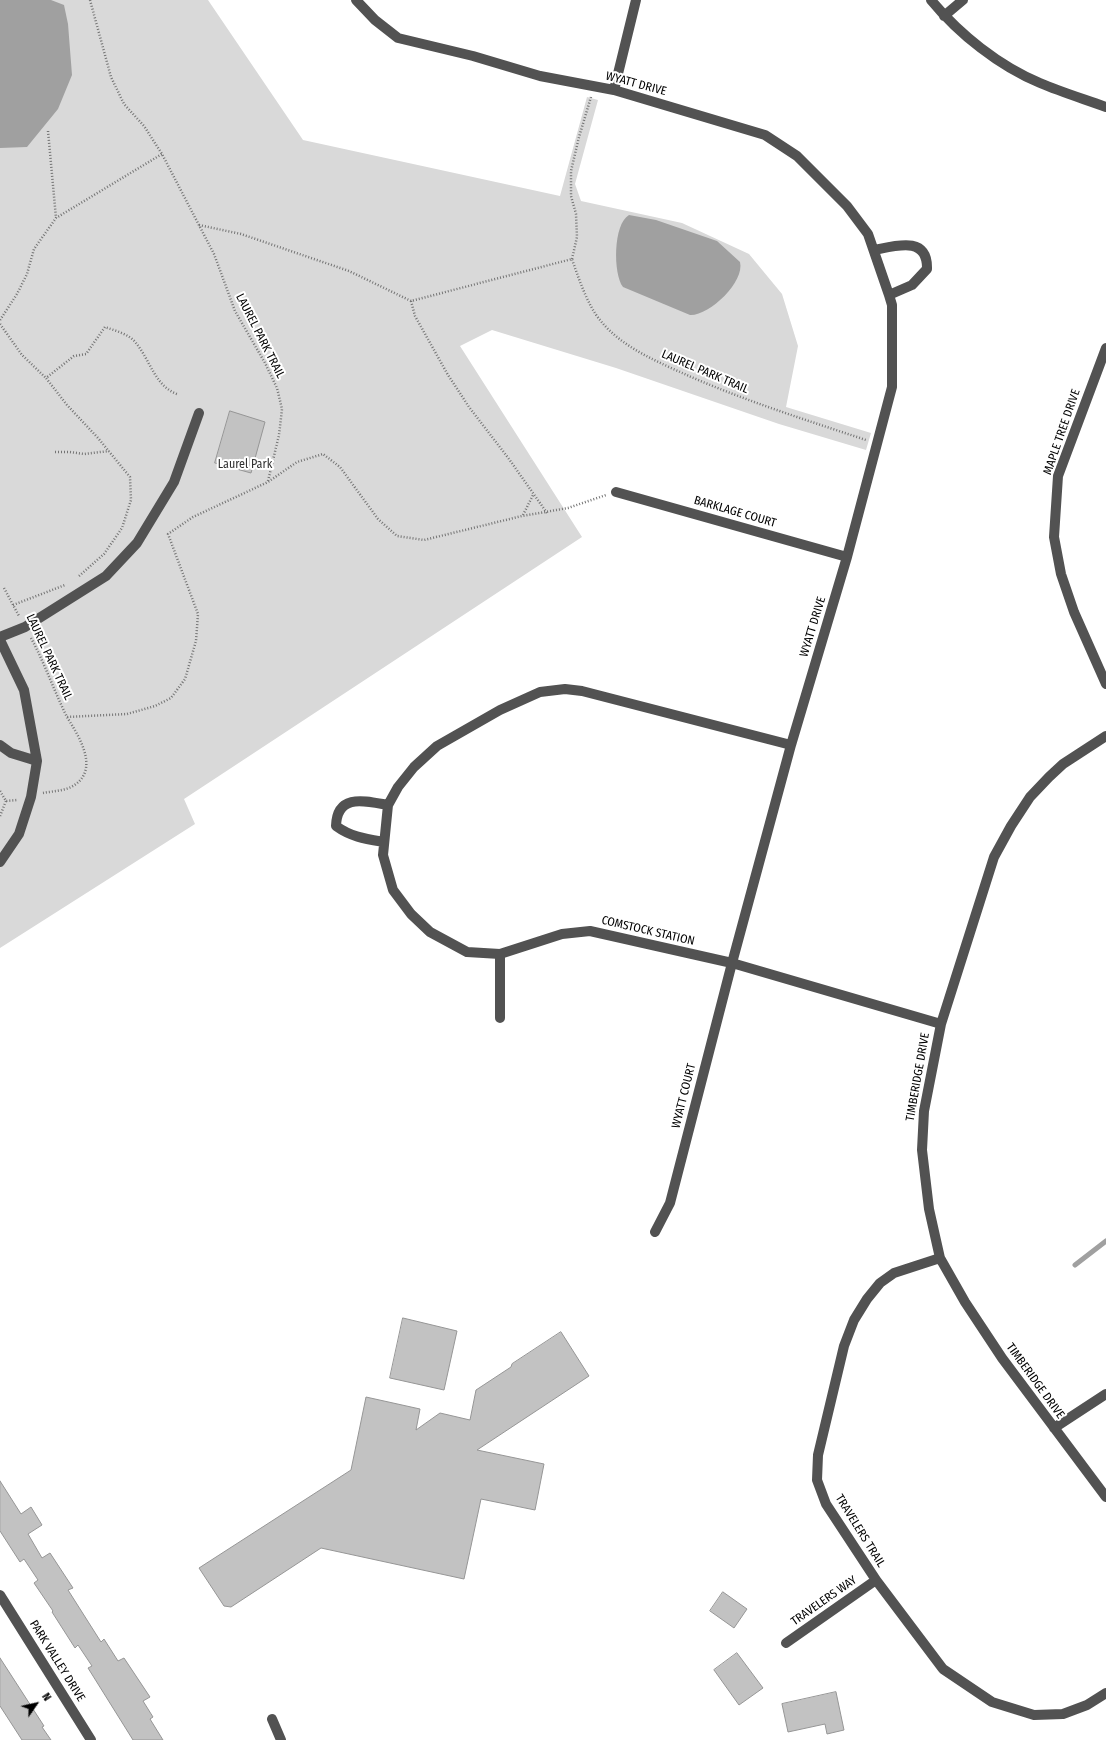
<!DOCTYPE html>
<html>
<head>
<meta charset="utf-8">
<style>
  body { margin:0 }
  #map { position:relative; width:1106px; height:1740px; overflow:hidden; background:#fff; font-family:"Fira Sans Condensed",sans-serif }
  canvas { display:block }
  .north { position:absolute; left:16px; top:1684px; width:40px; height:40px; -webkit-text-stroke:3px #fff; paint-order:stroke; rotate:56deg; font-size:11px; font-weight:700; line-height:16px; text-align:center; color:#000 }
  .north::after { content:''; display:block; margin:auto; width:14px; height:18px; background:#000; clip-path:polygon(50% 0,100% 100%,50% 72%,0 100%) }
</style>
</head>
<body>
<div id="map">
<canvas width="1106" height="1740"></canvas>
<div class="north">N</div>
</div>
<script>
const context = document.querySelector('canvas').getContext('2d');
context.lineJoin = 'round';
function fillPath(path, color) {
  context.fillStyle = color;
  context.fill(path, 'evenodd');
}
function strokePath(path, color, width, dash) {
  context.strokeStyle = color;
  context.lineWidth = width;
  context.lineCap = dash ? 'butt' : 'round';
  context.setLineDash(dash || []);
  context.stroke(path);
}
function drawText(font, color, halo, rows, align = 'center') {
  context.font = font + ' "Fira Sans Condensed",sans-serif';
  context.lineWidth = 4;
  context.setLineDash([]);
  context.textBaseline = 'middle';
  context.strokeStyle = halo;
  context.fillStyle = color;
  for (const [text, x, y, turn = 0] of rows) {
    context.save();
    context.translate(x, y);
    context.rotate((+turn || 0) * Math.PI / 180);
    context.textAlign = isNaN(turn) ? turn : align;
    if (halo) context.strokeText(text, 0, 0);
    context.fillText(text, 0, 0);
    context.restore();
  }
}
fillPath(new Path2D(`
  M0,0H208L303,140L560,196L587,97L598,100L575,184L581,201L682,223L749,254L782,294L798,346L786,407L871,433L866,450L779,424L616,368L492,330L460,346L582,537L184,799L195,824L0,948Z`), '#d9d9d9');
fillPath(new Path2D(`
  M0,0H51L64,5L68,24L72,75L58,109L27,147L0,148Z
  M629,215L656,220L717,241L740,262C745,282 709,316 690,315L623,287C613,274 613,224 629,215Z`), '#a0a0a0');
strokePath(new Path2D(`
  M1075,1265L1106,1241`), '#a0a0a0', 5);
const building = new Path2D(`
  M230,411L265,422L251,473L215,463Z
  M403,1318L457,1331L444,1390L390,1378Z
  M561,1332L589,1376L477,1450L544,1464L535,1510L481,1499L464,1579L321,1548L231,1607L224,1606L199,1568L351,1470L366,1397L420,1409L416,1430L440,1413L470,1420L476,1390L511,1367L512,1364Z
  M0,1481L21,1514L31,1507L42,1525L28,1534L42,1558L50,1553L73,1588L68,1590L101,1642L104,1639L118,1661L124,1658L150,1697L143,1701L153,1717L150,1719L163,1740H133L88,1668L92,1666L78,1645L75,1648L52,1612L53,1611L34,1583L38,1580L24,1559L20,1562L0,1531Z
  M723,1592L747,1609L734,1628L710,1611Z
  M737,1653L763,1688L739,1705L714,1670Z
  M0,1658L44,1726L42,1727L51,1740H22L0,1706Z
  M836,1692L844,1730L827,1734L825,1724L788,1732L782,1704Z`);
fillPath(building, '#c2c2c2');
strokePath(building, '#969696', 1);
strokePath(new Path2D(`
  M90,0L111,77L124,104L144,126L162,154L214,254L235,311L265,363L277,388L282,409L279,435L268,481
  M48,131L56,218
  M199,225L241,234L349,271L411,301L572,259C578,277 588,306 600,320C621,347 658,362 689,376C746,401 806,420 866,440
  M572,259L577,237L576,214L571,196V171L579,137L591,97
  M411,301L415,316L448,375L469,407L509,459L547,513
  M0,320L17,294L27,274L34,249L56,218L162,154
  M0,324L22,355L46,378
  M55,452H70L84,454L109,451
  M523,515L533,495
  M79,576L104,554L122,528L131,500L130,477L98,438L67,405L46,378L74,356L86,354L105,327C116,331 129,334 136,343C150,360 155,386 177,394
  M4,588L19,616
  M13,605L65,585
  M31,638C45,664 54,691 67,717L127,714L155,706L171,698L185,679L196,641L198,614L168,534L193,517L268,482L297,462L323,454L340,467L378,519L397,536L424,540L522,516L568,508L606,495
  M0,791L6,801L17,800
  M43,793C53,791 67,791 76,784C99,767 78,735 67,717
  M0,816L6,801`), '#747474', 2.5, [1, 2]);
strokePath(new Path2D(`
  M356,0L375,20L398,38L473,56L540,76L614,90L765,135L797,156L847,206L868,234L889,295L892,305V387L847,557L791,745L732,963L670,1203L655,1232
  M931,0C959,34 999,66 1040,83C1061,92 1084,99 1106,107
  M944,16L963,0
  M614,90L636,0
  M874,250C895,246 928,235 927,269L912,285L889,295
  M1106,348L1058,476L1054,537L1061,574L1074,612L1106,684
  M616,492L847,557
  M0,637L25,627L106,576L137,543L174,482L199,413
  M0,640L24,690L37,761L31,797L19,834L0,862
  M1106,736L1063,764L1049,777L1030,797L1011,826L994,857L941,1024L924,1111L922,1150L929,1209L940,1258L965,1302L1002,1358L1106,1497
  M0,745L11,753L37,761
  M791,745L582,691L565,689L540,692L500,710L437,746L414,767L398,787L388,805L383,855L393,890L411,914L430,932L467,952L500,954L562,934L590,931L732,963L941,1024
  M384,842C366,839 351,837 336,826C337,793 365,801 388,805
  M500,1018V954
  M940,1258L894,1273L880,1283L867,1299L854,1320L844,1346L818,1455L817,1480L826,1504L876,1580L943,1669L992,1702L1034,1715L1063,1714L1087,1705L1106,1693
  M1054,1428L1106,1394
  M0,1595L91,1740
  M786,1643L876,1580
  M272,1719L281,1740`), '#525252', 10);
drawText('12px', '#000', '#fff', [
  ["WYATT DRIVE",636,84,15],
  ["LAUREL PARK TRAIL",260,336,63],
  ["LAUREL PARK TRAIL",705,372,23],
  ["MAPLE TREE DRIVE",1062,432,-71],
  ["BARKLAGE COURT",735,512,16],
  ["WYATT DRIVE",813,627,-73],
  ["LAUREL PARK TRAIL",49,657,65],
  ["COMSTOCK STATION",648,931,13],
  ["TIMBERIDGE DRIVE",918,1077,-80],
  ["WYATT COURT",684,1096,-76],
  ["TIMBERIDGE DRIVE",1035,1381,54],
  ["TRAVELERS TRAIL",860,1531,58],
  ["TRAVELERS WAY",824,1601,-35],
  ["PARK VALLEY DRIVE",57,1661,58]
]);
drawText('12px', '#303030', '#fff', [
  ["Laurel Park",245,465]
]);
</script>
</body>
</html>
